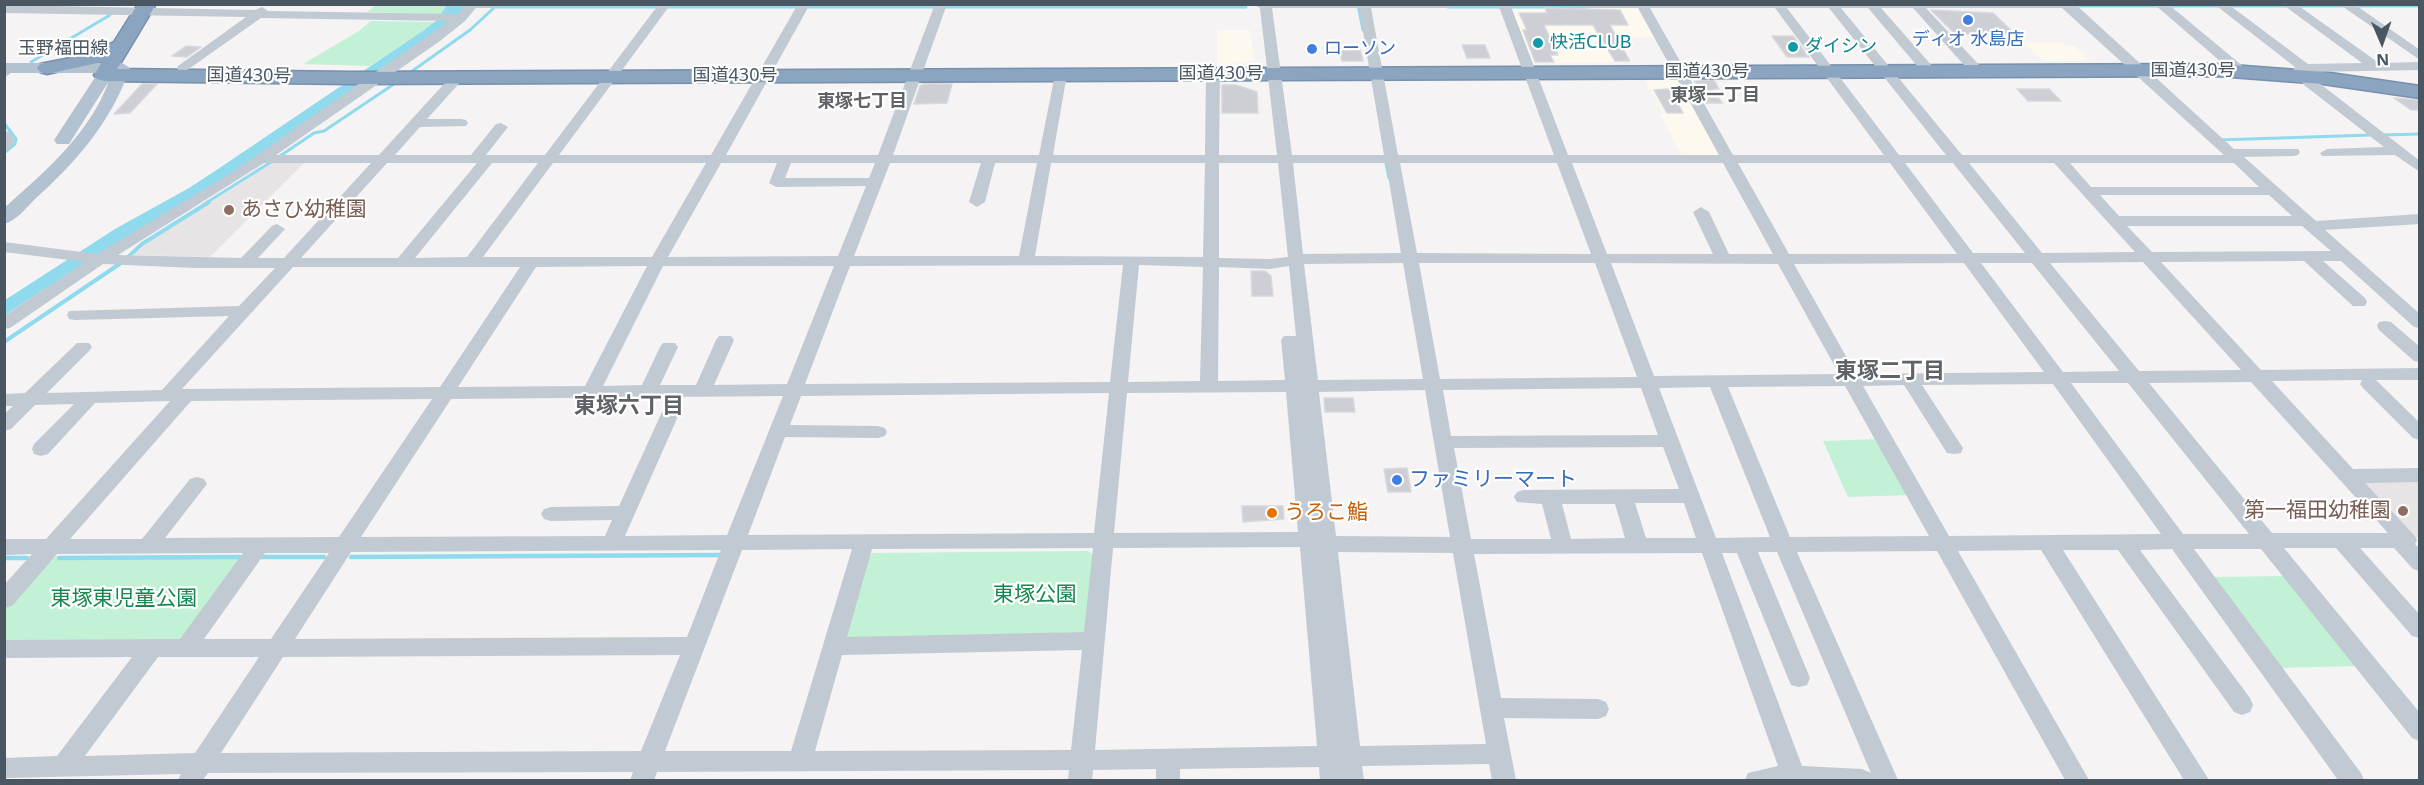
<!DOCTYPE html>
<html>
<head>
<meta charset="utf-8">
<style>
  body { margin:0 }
  #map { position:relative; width:2424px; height:785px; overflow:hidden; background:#f5f3f3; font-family:"Noto Sans",sans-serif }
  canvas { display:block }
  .frame { position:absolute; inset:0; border:6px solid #4a5661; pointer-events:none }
  .north { position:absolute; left:2352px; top:12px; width:60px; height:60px; -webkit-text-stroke:4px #fff; paint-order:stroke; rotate:178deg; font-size:16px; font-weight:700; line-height:24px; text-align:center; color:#4a5661 }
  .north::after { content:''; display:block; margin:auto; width:21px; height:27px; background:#4a5661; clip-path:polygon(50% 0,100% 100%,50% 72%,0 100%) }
</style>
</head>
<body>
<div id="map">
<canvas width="2424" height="785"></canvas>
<div class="frame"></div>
<div class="north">N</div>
</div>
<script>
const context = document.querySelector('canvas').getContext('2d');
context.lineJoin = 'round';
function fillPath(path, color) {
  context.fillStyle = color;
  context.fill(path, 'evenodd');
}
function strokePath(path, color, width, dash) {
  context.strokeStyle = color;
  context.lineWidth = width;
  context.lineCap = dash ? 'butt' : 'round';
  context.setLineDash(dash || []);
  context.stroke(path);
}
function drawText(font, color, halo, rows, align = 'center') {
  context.font = font + ' "Noto Sans","Noto Sans JP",sans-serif';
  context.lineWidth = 4.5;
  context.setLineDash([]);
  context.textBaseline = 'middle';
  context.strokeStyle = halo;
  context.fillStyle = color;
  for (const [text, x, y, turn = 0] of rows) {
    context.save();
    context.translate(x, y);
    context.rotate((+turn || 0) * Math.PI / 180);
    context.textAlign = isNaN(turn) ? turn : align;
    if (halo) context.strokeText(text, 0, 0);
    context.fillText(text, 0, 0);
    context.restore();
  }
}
fillPath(new Path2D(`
  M1509,8H1642L1659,37H1620L1633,62L1531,63Z
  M1217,30H1250L1254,60L1244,63L1217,64Z
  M2024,43H2062L2066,46H2075L2090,61H2043Z
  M1644,77H1679L1725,156H1682L1660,114H1664Z`), '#fdf9ef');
fillPath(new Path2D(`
  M272,163H304L210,257L134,255L143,246Z
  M2364,480H2419V538H2411L2362,484Z`), '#e6e4e5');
fillPath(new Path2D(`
  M376,5H447L442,14L367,12Z
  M371,21L436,22L370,66L303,64L359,31Z
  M1879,439L1910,495L1848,497L1823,441Z
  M1088,551L1093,555L1085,632L848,640L842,634L865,557L872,553Z
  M243,555L181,642H5V608L45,562L57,556Z
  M2289,576L2361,666L2277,668L2211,577Z`), '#c3f1d5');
fillPath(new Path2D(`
  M447,5H467L463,12L233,174L80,266L5,315V300L115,229L189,188L218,169L424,30L436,21Z`), '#90daee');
strokePath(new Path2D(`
  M1358,5L1363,30
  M2072,6H2221
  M2228,6H2347
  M2354,6H2420
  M496,7H1246
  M1448,7H1587
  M31,62L110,15
  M408,74L470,30L497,5
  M4,123L16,139L15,144L4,153
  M2382,135L2420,134
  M2219,140L2371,135
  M280,156L314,133L324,131L397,82
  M1385,159L1389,178
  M206,203L271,162`), '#90daee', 3);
strokePath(new Path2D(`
  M127,258L142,244L209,202
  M4,342L121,263`), '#90daee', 4);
strokePath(new Path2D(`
  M261,557H324
  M351,557L722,555
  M4,558H27
  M59,558L240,557`), '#90daee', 4.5);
const building = new Path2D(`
  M1545,8L1620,10L1628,25H1610L1630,61H1615L1593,25H1544L1558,55H1550L1554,62H1535L1523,30H1527L1519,13H1547Z
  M1931,10L1993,13L2015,34H1955Z
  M1772,36H1793L1809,57H1787Z
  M1462,45H1485L1490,58H1467Z
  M186,46L201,47L187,57L172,56Z
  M1338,46H1359L1363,61H1342Z
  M1694,80H1714L1719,89H1713L1722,103H1706Z
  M142,84H157L130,113L114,114Z
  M924,84H952L947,103L914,104L920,86Z
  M1222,85H1236L1257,92L1258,113H1222Z
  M1670,89L1683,113H1667L1654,90Z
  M2017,89H2049L2061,101H2028Z
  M2394,98L2420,100V110H2411Z
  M1251,271H1265L1271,276L1273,296H1252Z
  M1324,398H1353L1355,412H1325Z
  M1407,468L1411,492H1388L1384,469Z
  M1242,506H1283L1284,519L1243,522Z`);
fillPath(building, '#cdcfd5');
strokePath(building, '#d7d9de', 1.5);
const highway = new Path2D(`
  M138,4H156L117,69L351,72L2218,64L2323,72L2420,86V98L2323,84L2218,76L351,84L104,81L97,79L94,75L102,62L47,74L40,72L37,68L40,64L86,55L114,42Z`);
strokePath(highway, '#7690ad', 3);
fillPath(new Path2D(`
  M466,4H502L496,8H476L465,21L440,41L276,155H379L453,74L458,73L465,77L427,119H461L466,120L468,123L466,126L420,127L395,155H471L496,124L501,123L508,127L486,155H545L659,4H671L559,155H711L798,4H810L726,155H878L935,4H947L893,155H1039L1055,74L1061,70L1067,74L1053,155H1205L1206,75L1213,71L1220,75L1219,155H1277L1260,8L1252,4H1455L1449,8H1371L1398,155H1554L1498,4H1510L1568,155H1719L1638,8H1586L1580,4H2075L2234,149H2298L2300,152L2298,155L2293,156L2244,157L2316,221L2420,214V224L2325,230L2420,314V328L2414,327L2341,261H2323L2365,298L2367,302L2365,306H2353L2304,261L2161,262L2261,370L2420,368V380H2376L2420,423V440L2413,438L2363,388L2360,384L2362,380L2272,381L2353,469L2420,468V482L2365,483L2414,535L2417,540L2415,544L2420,549V571L2413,569L2394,548H2360L2420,615V638L2412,636L2336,548H2284L2420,713V741L2412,738L2261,549H2194L2361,773L2364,780H2338L2172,549L2140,550L2250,698L2253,705L2250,712L2242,715L2234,712L2118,550H2063L2209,780H2184L2041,550L1958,551L2089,780H2065L1937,551L1797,552L1898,780H1745L1748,773L1778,766L1702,553L1474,554L1501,698L1598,699L1606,702L1609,709L1606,716L1598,719L1504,718L1516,780H1492L1489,764L1362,766L1364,780H1320L1319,767L1180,769V780H1156V769L1093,770L1092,780H1068L1069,770L657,772L654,780H630L633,772L208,773L203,780H178L181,774L4,778V758L57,756L132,657L4,658V640L180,639L243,553L57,554L12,606L4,608V585L32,554L4,555V539H46L170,401L95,403L48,454L41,456L34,454L32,449L34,444L74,404L35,405L11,429L4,431V414L13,406H4V394L25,393L77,343H89L92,347L89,351L47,393L162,390L229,316L75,320L69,319L67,315L69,311L239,306L275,268H196L103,264L10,328L4,329V316L85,262L4,252V242L97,254L231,173L449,21L261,18L183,73L177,69L178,66L246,17L4,13V5L255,10L262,7L268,11L458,14ZM1272,8H1359L1384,155H1292ZM1650,8H1775L1884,155H1733ZM1787,8H1829L1946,155H1899ZM1841,8H1868L1924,74H1934L1935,71L1934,68L1881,8H1913L1972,74H1982L1983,71L1982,68L1926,8H2062L2224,155H1962ZM264,163H371L284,258H258L285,229L277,224L272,226L241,258L118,255ZM387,163H477L398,258H301ZM492,163H538L467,257L415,258ZM553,163H706L652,257H483ZM721,163H777L769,183L776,187L866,186L838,256L668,257ZM791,163H875L869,178H785ZM890,163H981L969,202L977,207L985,202L995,163H1037L1019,256H854ZM1051,163H1205L1203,257L1035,256ZM1219,163H1278L1288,257L1270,259L1219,258ZM1293,163H1386L1401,253L1303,254ZM1400,163H1557L1591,254L1417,253ZM1572,163H1723L1773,254H1729L1709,212L1701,207L1693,212L1713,254H1607ZM1738,163H1890L1957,254H1789ZM1905,163H1953L2025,253H1973ZM1969,163H2054L2135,252L2042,253ZM2070,163H2234L2259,187H2091ZM2100,195H2269L2292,216H2119ZM2127,226H2302L2331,251L2152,252ZM2143,262L2241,370L2139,371L2050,263ZM1403,263L1423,379L1318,380L1304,264ZM1419,263H1595L1637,377L1440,379ZM1611,263L1778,264L1839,374L1654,376ZM1964,263L2044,372L1856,374L1794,264ZM1981,263H2032L2119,371L2063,372ZM1123,265L1110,382L805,384L850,266ZM1139,265L1203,267L1200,381L1128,382ZM647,266L585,386L458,387L536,267ZM663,266H834L787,384L714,385L734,340L731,336H719L716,340L696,385H660L678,347L675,343H663L660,347L642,385L603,386ZM1289,266L1296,336H1284L1281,340L1285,380L1218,381L1219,267L1270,269ZM293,267H520L440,387L182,389ZM2251,382L2388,533H2272L2149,383ZM2071,383H2128L2249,534H2183ZM2053,384L2161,534L1949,536L1863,386L1904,385L1947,453L1954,454L1961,453L1963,448L1922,385ZM1845,386L1929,536L1790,537L1728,387ZM1710,387L1770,537L1716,538L1659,388ZM1641,388L1658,435L1451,436L1443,390ZM1425,390L1450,537L1336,536L1319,392ZM1286,392L1298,532L1114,533L1127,393ZM1109,393L1094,533L748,535L785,437L878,438L885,436L887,432L885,428L878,426L790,425L801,396ZM783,396L727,535L625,536L679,414L676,410H664L661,414L619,506L551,507L544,509L541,514L544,519L551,521L612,520L605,536L361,537L451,399ZM432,399L339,537L165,538L207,484L204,479L197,477L190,479L142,539H70L191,401ZM1663,447L1679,489L1524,490L1517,492L1514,497L1517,502L1542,504L1551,539H1471L1454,448ZM1635,503H1684L1696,538H1646ZM1562,504H1615L1625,538L1571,539ZM1300,547L1317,746L1095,750L1113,548ZM1093,548L1084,632L847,637L872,549ZM852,549L791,751H665L742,550ZM721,550L687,637L295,639L351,552ZM1338,552L1453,553L1486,744L1360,746ZM1758,552H1777L1873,778L1871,773L1862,769L1802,766L1722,553H1737L1788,678L1791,685L1799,687L1807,685L1810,678ZM265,553H329L271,639H204ZM1082,650L1071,750L815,751L842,655ZM680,655L641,751L221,753L283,657ZM158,657H259L195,753L85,756Z
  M2154,4H2168L2245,68L2246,71L2245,74H2235Z
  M2214,4H2228L2308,64L2362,63L2282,4H2296L2379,63L2420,62V70L2307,72L2314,79L2420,161V172L2395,155L2322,156L2320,153L2327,149L2384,147L2304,85L2293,70L2295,67Z
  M2339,4H2354L2420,50V60Z
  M4,69L11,73L4,78Z
  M4,131L9,132L15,140L9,150L4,151Z
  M2385,321L2391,322L2420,347V362L2414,361L2379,330L2377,326L2379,322Z`), '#c1cad2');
fillPath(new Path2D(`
  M4,63H122L130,68C111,123 75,163 33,201C25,209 16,221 4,224V208C45,172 90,133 109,81L69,144H57L54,140L96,76L102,74L110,79L112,73H4Z`), '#b3c2d1');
fillPath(highway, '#8ba5c1');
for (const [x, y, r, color] of [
  [1968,20,6,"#3f7fe0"],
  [1538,43,6,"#0f9aa8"],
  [1793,47,6,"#0f9aa8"],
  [1312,49,6,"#3f7fe0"],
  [229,210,6,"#8d6e63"],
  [1397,480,6,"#3f7fe0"],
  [2403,511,6,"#8d6e63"],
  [1272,513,6,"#e8710a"]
]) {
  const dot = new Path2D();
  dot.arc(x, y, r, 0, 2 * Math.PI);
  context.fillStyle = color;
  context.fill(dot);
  strokePath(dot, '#fff', 2);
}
drawText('18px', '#366cbe', '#fff', [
  ["ディオ 水島店",1968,40],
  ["ローソン",1324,49,"left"]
]);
drawText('18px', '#0d838f', '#fff', [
  ["快活CLUB",1550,43],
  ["ダイシン",1805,47]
], 'left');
drawText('18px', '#4a5661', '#fff', [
  ["玉野福田線",63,49],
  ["国道430号",2193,71],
  ["国道430号",1707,72],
  ["国道430号",1221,74],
  ["国道430号",249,76,1],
  ["国道430号",735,76]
]);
drawText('bold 18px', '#5f6368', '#fff', [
  ["東塚一丁目",1715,96],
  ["東塚七丁目",862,102]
]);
drawText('21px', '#785e54', '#fff', [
  ["あさひ幼稚園",241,210],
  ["第一福田幼稚園",2391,511,"right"]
], 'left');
drawText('21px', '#366cbe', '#fff', [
  ["ファミリーマート",1409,480]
], 'left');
drawText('21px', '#c56008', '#fff', [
  ["うろこ鮨",1284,513]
], 'left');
drawText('21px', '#17864f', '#fff', [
  ["東塚公園",1035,595],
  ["東塚東児童公園",124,599]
]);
drawText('bold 22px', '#5f6368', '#fff', [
  ["東塚二丁目",1890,372],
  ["東塚六丁目",629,407]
]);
</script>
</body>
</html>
